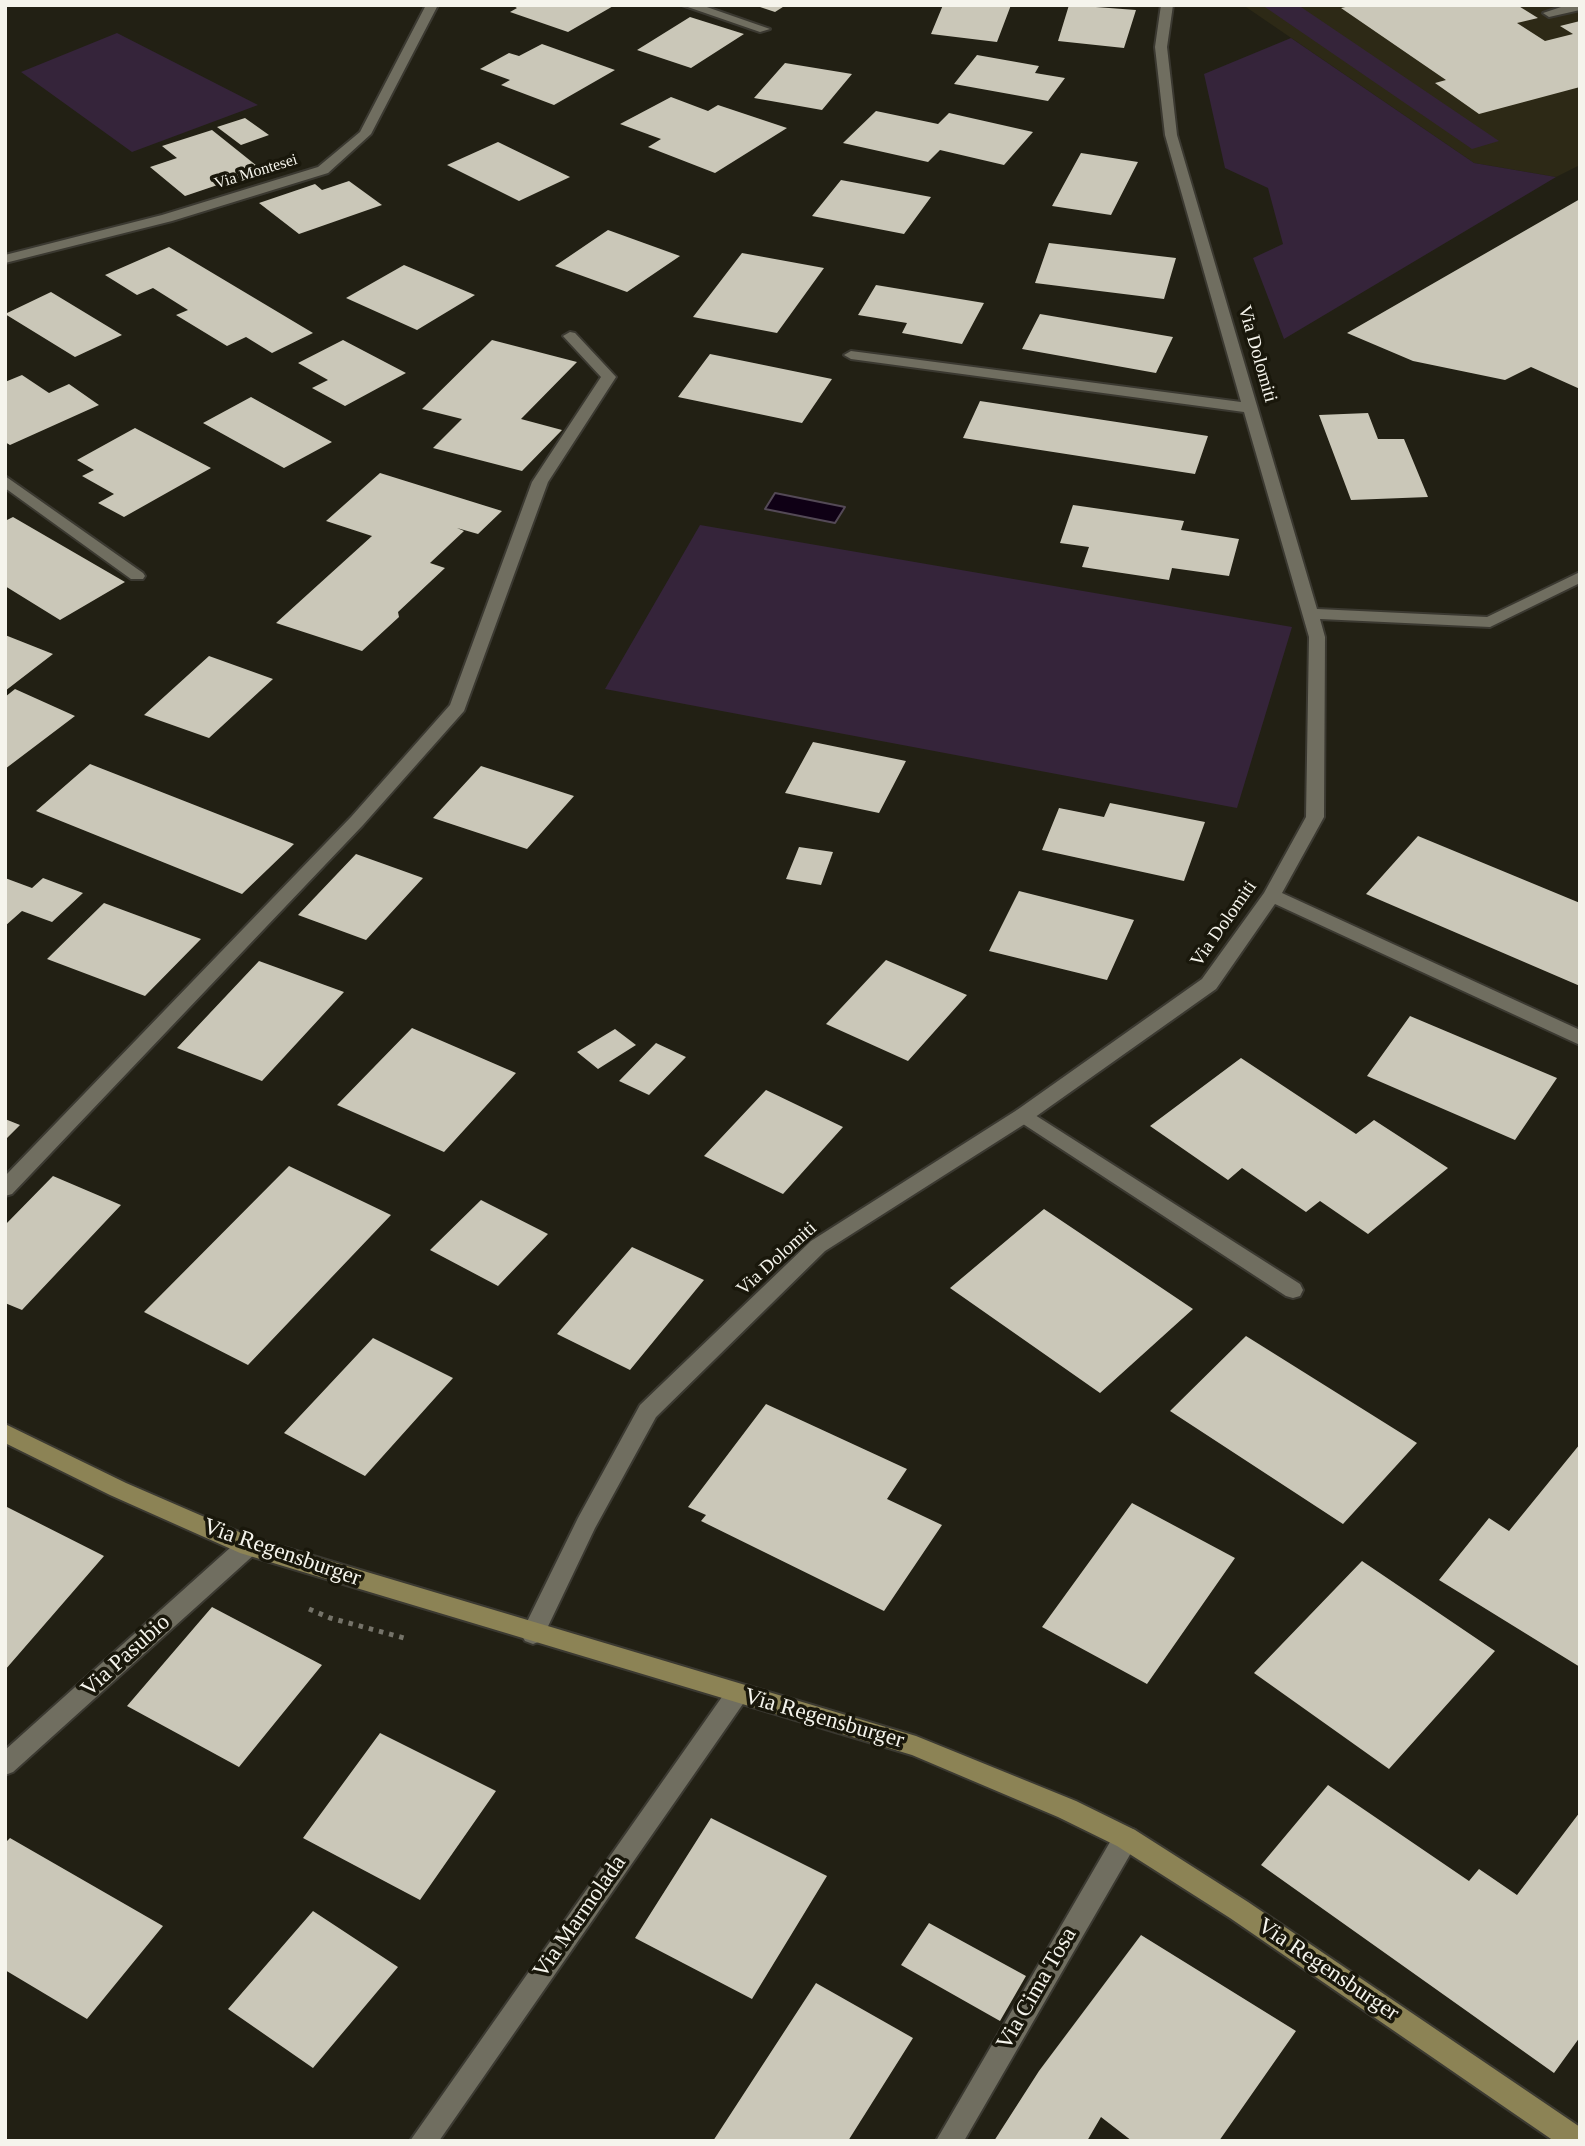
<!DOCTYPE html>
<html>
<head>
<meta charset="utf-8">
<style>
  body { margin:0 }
  #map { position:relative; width:1585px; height:2146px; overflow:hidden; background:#222014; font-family:"Times New Roman",serif }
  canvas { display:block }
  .frame { position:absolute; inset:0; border:7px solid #f5f4ec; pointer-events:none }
</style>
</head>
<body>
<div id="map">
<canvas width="1585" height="2146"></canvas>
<div class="frame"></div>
</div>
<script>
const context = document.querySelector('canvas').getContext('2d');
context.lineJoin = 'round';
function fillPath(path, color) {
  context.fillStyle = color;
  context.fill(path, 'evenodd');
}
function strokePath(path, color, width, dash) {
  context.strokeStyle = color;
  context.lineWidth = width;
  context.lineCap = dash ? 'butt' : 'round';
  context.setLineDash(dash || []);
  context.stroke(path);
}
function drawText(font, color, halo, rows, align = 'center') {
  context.font = font + ' "Times New Roman",serif';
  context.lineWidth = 7;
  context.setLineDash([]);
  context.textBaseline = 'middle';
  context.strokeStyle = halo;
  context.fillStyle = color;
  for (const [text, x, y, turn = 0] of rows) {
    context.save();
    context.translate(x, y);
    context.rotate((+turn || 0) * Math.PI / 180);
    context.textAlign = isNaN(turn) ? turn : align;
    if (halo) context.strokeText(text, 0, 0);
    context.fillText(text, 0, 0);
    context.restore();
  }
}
fillPath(new Path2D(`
  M1243,5H1580V165L1556,177L1474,163Z`), '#2d2916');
fillPath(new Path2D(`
  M1262,5H1298L1499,141L1472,149Z
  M117,33L258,105L132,152L21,72Z
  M1291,38L1474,163L1556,177L1284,339L1253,258L1283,244L1268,188L1225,168L1204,74Z
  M700,525L1292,627L1237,808L605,689Z`), '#35243a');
const water = new Path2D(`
  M775,493L845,507L835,523L765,509Z`);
fillPath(water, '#0f0015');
strokePath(water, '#544956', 2);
fillPath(new Path2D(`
  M512,5H615L568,32L510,12L517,8Z
  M754,5H786L775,12Z
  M943,5H1011L997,42L931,34Z
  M1069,5L1136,10L1124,48L1058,41Z
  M1354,5H1517L1538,18L1517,23L1545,41L1573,34L1560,26L1580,21V87L1479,114L1435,83L1446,80L1341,8Z
  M690,17L744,34L691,68L637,50Z
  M542,44L615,70L554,105L501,85L510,80L480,69L509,53L519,56Z
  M977,55L1039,66L1035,73L1065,78L1048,101L954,84Z
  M785,63L852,74L822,110L754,98Z
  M671,97L708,111L718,105L787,128L715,173L648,147L661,139L620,124Z
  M876,111L938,124L949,113L1033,132L1004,165L940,150L928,162L843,143Z
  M245,118L269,135L241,145L217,127Z
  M212,130L262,170L185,196L150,167L177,158L162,146Z
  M498,142L570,177L519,201L447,165Z
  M1081,153L1138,162L1111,215L1052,206Z
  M841,180L931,197L904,234L812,216Z
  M349,181L382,205L299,234L259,203L315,184L322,190Z
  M1580,199V389L1531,367L1505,380L1413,361L1347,333Z
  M608,230L680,256L627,292L555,266Z
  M1049,243L1176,258L1164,299L1035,283Z
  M169,247L313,333L272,353L246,337L227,346L176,315L188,310L153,288L137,295L105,275Z
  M742,253L824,268L777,333L693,317Z
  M404,265L475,295L417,330L346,298Z
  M876,285L984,303L962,344L902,333L907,323L858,315Z
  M51,292L122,335L75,357L5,314Z
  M1040,314L1173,337L1156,373L1022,349Z
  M343,340L406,373L345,406L312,388L328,380L298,363Z
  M492,340L577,362L521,419L562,430L522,471L433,448L462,419L422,409Z
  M710,354L832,379L802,423L678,397Z
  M22,375L49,393L69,384L99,405L10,445L5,442V382Z
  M251,397L332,442L284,468L203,423Z
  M980,401L1208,436L1195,474L963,438Z
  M1368,413L1378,439H1404L1428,497L1351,500L1319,415Z
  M135,428L211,468L124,517L98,503L114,494L82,476L94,470L77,460Z
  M380,473L502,511L478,534L457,528L464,531L430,563L445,568L398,612L399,617L362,651L276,623L372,536L326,521Z
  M1073,505L1184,521L1181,530L1239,539L1229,576L1172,568L1169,580L1082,567L1089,547L1060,543Z
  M13,517L125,582L60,620L5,586V521Z
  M5,635L53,654L5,691Z
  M209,656L273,679L209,738L144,715Z
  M15,689L75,716L5,769V697Z
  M813,742L906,761L879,813L785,793Z
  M90,764L294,844L242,894L36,811Z
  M481,766L574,796L527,849L433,818Z
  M1110,803L1205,822L1184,881L1042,850L1059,808L1104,817Z
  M1418,836L1580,903V986L1366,894Z
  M799,847L833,852L821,885L786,879Z
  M356,854L423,878L366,940L298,915Z
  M5,878L32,888L43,878L83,893L52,922L22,911L5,926Z
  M1019,891L1134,920L1107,980L989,951Z
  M104,903L201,939L145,996L47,959Z
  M886,960L967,995L908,1061L826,1024Z
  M259,961L344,992L262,1081L177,1048Z
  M1410,1016L1557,1078L1515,1140L1367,1076Z
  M412,1028L516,1073L444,1152L337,1105Z
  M615,1029L636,1045L598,1069L577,1052Z
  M656,1043L686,1057L649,1095L619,1081Z
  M1241,1058L1356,1134L1374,1120L1448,1168L1368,1234L1320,1201L1306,1212L1242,1168L1228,1180L1150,1126Z
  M766,1090L843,1127L783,1194L704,1156Z
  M5,1119L20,1125L5,1140Z
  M289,1166L391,1215L248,1365L144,1312Z
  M53,1176L121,1205L22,1310L5,1303V1225Z
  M481,1200L548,1234L498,1286L430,1250Z
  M1044,1209L1193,1309L1100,1393L950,1288Z
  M632,1247L704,1280L630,1370L557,1334Z
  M1246,1336L1417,1443L1343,1524L1170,1411Z
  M373,1338L453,1378L365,1476L284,1433Z
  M766,1404L907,1469L887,1499L942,1525L884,1611L701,1521L706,1515L688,1507Z
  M1580,1444V1667L1439,1580L1489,1518L1509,1531Z
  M1132,1503L1235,1558L1147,1684L1042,1627Z
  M5,1506L104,1556L5,1670Z
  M1362,1561L1495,1651L1389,1769L1254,1673Z
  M212,1607L322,1665L239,1767L127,1706Z
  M380,1733L496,1791L420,1900L303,1838Z
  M1328,1785L1469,1881L1479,1869L1517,1895L1580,1812V2037L1554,2073L1261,1865Z
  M711,1818L827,1876L752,1999L635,1938Z
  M10,1838L163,1926L87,2019L5,1970V1843Z
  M313,1911L398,1967L313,2068L228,2009Z
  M929,1923L1026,1976L1000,2021L901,1965Z
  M1141,1935L1296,2031L1219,2141H1132L1101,2117L1087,2141H994L1039,2071Z
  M816,1983L913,2038L848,2141H713Z`), '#cac7b8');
const service = new Path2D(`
  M1567,5H1580V10L1549,17L1543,13Z
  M570,332L575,333L616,377L548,482L464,711L363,825L12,1194L5,1196V1176L351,817L450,705L532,482L601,377L563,336Z
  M1024,1108L1300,1284L1303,1290L1300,1296L1293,1298L1286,1296L1017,1120L1014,1115L1017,1110Z`);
const minor = new Path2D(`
  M426,5H438L371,134L328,173L172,221L5,263V255L162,215L318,167L360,132Z
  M682,5H701L770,29L760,32Z
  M1161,5H1173L1167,47L1177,135L1317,609L1487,617L1580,572V583L1490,627L1320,619L1325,637L1324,817L1282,893L1580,1030V1045L1275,904L1216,989L1031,1120L825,1251L656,1417L595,1528L541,1641L533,1644L525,1641L521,1634L578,1518L640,1405L811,1241L1017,1110L1202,979L1264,893L1306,817L1309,637L1244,412L851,359L844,355L851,351L1241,402L1165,135L1155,47Z
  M5,476L143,573L145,576L143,579H131L5,488Z
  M248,1537L256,1539L259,1546L256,1553L13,1772L5,1775V1750L240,1539Z
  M737,1684L745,1687L749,1694L745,1701L439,2141H410L729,1687Z
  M1126,1827L1135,1830L1138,1838L1135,1846L964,2141H936L1117,1830Z`);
const secondary = new Path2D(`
  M5,1424L126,1483L253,1538L916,1736L1076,1801L1135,1830L1248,1902L1580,2127V2141H1554L1230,1918L1117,1846L1058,1817L912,1755L240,1553L110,1495L5,1443Z`);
strokePath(service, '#3b3931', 4);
strokePath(minor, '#3b3931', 4);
strokePath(secondary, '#3b3931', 4);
strokePath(new Path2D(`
  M309,1609L330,1618L408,1639`), '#757369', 5, [4.5, 6]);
fillPath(service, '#706e60');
fillPath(minor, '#706e60');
fillPath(secondary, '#8c8355');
drawText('16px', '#f5f4ec', '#19170b', [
  ["Via Montesei",256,172,-17]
]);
drawText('19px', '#f5f4ec', '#19170b', [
  ["Via Dolomiti",1257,354,74],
  ["Via Dolomiti",1224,924,-55],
  ["Via Dolomiti",777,1259,-42]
]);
drawText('23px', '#f5f4ec', '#19170b', [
  ["Via Regensburger",282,1553,19],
  ["Via Pasubio",126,1656,-42],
  ["Via Regensburger",824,1719,16],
  ["Via Marmolada",580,1917,-55],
  ["Via Regensburger",1328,1970,34],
  ["Via Cima Tosa",1037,1989,-60]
]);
</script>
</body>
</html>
